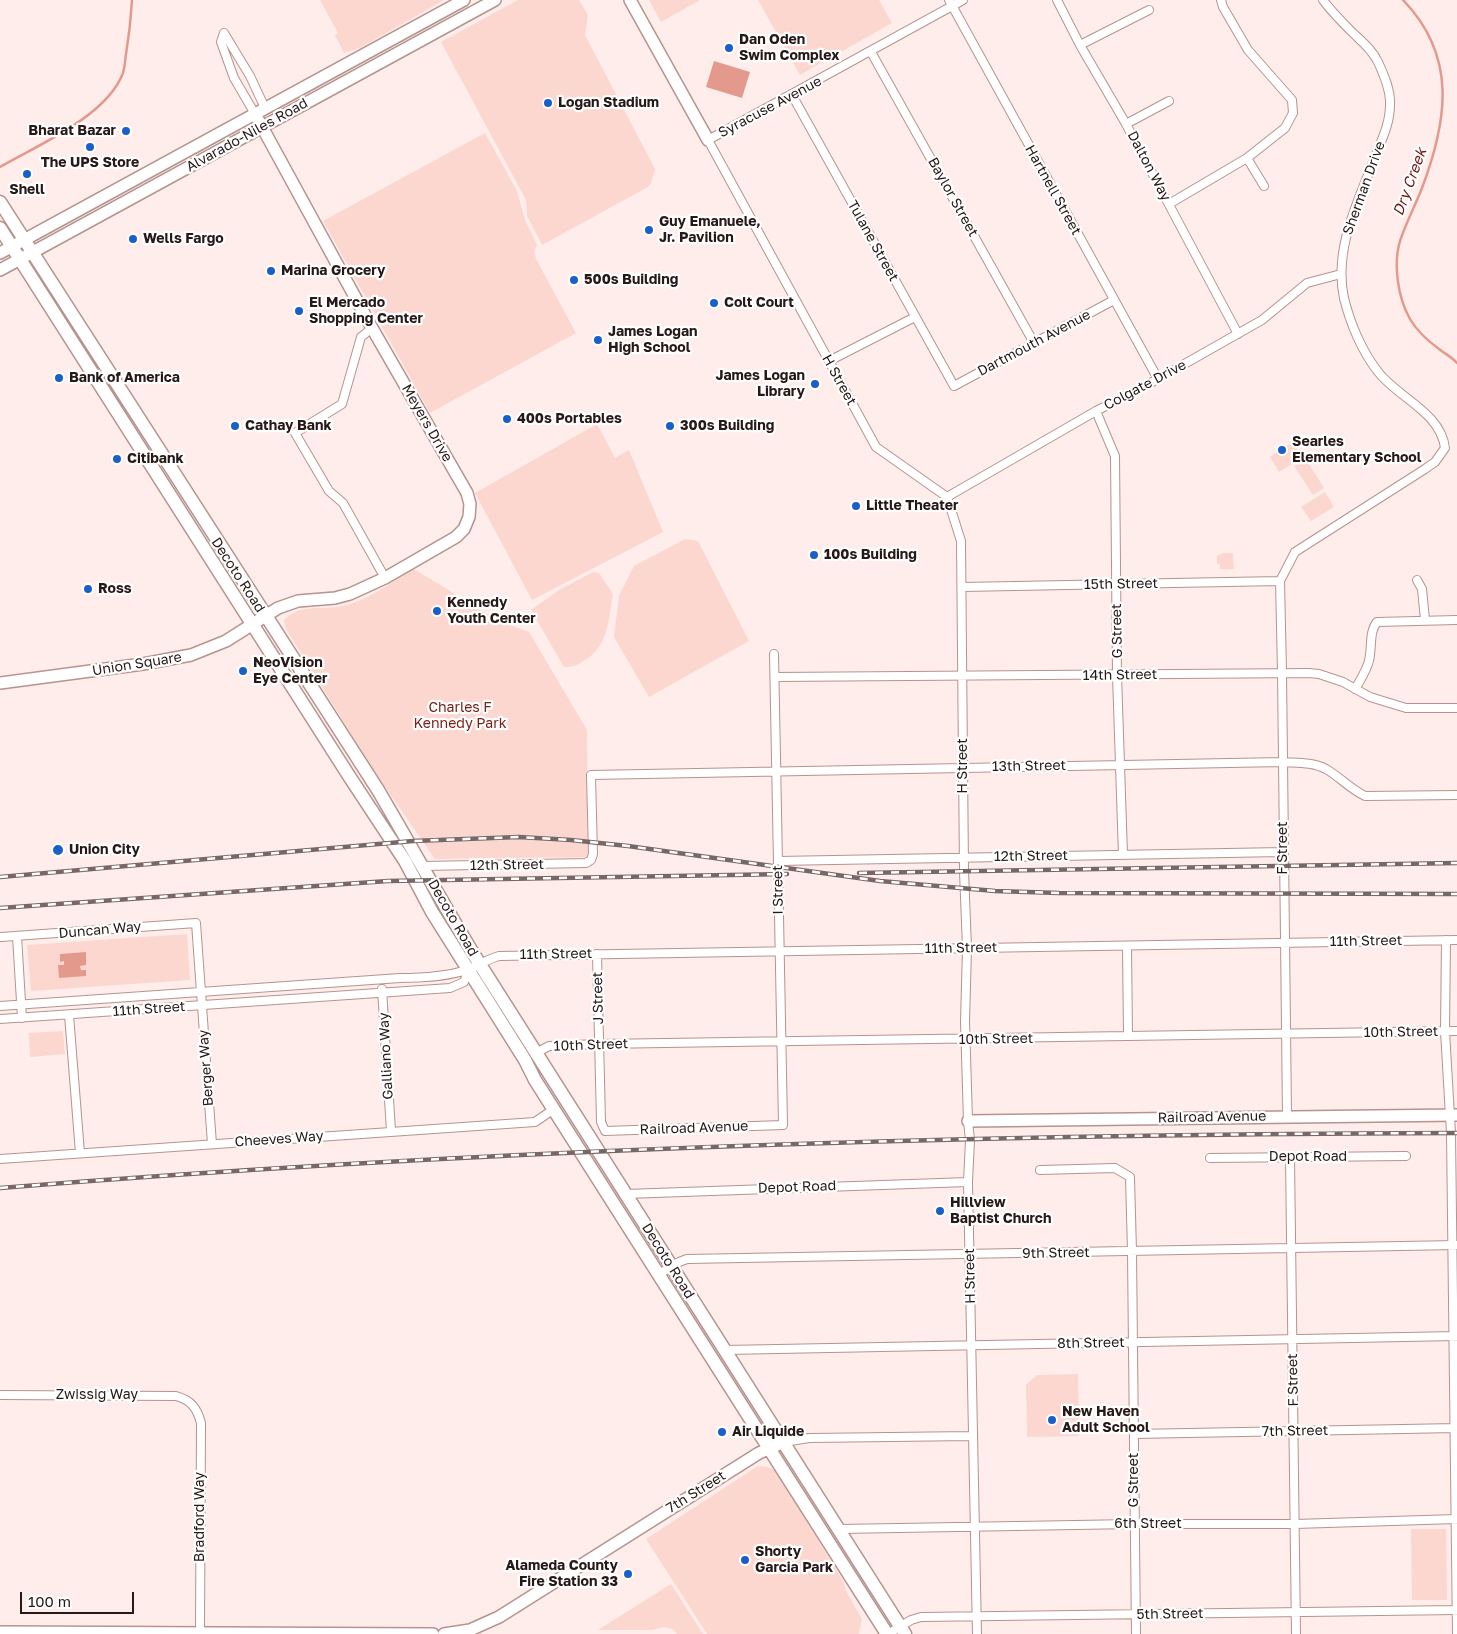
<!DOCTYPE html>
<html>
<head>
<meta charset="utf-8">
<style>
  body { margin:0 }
  #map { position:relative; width:1457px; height:1634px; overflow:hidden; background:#feedeb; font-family:"Golos Text",sans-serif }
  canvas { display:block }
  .scale { position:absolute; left:20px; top:1592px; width:114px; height:22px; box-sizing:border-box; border:2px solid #271917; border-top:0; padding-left:6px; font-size:15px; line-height:18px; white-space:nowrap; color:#271917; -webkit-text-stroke:4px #fff; paint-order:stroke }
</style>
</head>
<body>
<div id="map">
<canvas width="1457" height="1634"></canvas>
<div class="scale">100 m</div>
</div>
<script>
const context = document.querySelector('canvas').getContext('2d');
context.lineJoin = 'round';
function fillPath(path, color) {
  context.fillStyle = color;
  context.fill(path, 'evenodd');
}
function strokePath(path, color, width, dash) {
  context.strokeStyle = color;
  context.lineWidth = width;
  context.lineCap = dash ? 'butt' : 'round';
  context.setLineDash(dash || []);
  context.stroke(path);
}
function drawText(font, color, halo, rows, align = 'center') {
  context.font = font + ' "Golos Text",sans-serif';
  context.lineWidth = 4.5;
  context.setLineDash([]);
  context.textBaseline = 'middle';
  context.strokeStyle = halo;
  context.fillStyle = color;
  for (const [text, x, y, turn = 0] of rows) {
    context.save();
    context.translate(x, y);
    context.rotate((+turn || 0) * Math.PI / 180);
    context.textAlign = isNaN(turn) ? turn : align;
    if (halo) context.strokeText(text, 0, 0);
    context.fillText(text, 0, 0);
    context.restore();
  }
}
fillPath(new Path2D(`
  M320,0H444L360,48L344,53L335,35L338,33Z
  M518,0H579L588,15L585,35L655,169L651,183L648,187L542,245L527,216L526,200L441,42Z
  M649,0H700L661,22Z
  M758,0H879L892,23L800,75Z
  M485,133L517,191L525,220L537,245L534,251L536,259L576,333L430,413L323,221Z
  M597,424L615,458L629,450L663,532L532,600L475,493Z
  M1293,442L1303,457L1279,472L1270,457Z
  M1306,459L1324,488L1313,495L1294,466Z
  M1325,492L1334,507L1311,521L1301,507Z
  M685,539L698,541L749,641L649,697L614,637L619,596L634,566Z
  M1223,553H1233L1234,569H1220V564H1217V556Z
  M414,569L499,621L529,632L587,730L588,857L435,859L376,774L286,629L284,621C295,605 321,609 338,607C364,603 392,582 414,569Z
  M593,572L599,573L613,594C608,621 609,647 582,662C576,666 572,667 564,667L531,610L559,590Z
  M187,934L190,980L31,991L27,945Z
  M63,1031L65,1054L30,1057L29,1033Z
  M1078,1374L1079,1436L1027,1437L1026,1385L1037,1375Z
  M758,1466L767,1467L775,1470L843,1581L846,1591L862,1619L859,1634H707L646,1539Z
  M1411,1529H1446L1447,1600H1412Z
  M671,1584L703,1634H677L673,1629L664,1627L652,1630H598Z`), '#fcd7d0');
fillPath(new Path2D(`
  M714,61L750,72L742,98L706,87Z
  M86,952V965L80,966L81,970H86V976L59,978L58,965H64V961L60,962V954Z`), '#e4998d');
strokePath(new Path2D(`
  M1403,0C1457,56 1448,119 1422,188C1415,206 1406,223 1400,241C1393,265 1398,298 1410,319C1417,331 1428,341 1439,349C1445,354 1452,357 1457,363
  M0,167C38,145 107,116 123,73C125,67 125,60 126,54C129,36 131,18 132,0`), '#e4998d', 2.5);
const street = new Path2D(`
  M949,0L1158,379
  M963,0L708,140L876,447L947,497L961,541L964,871L967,948L965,1022L968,1121L970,1140L968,1182L977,1634
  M1057,0L1080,45L1126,124L1238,334
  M224,33L221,42L234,78L255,114
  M224,33L250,76L265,108
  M1080,45L1149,10
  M871,52L1034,343
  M792,95L954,386L1114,300
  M1126,124L1169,101
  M1247,158L1264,186
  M1169,204L1247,158L1285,128L1293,113L1292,100L1248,50L1223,7L1221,0
  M372,328L361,337L342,404L295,433L329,491L343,503L385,578
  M829,361L915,317
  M1096,411L1115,456L1117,675L1123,855
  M947,497L1096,411L1158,379L1262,320L1307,283L1341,274
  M1417,580L1422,589L1425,620
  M962,587L1280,581
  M775,677L1309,673L1319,674L1343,682L1370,697L1406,708H1457
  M1355,689C1360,681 1365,672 1368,664C1373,651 1368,633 1377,622L1457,620
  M778,861L1283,852
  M423,866L586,863L591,860L593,854L591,775L1283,762C1297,763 1313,762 1326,769C1340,777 1350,789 1365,796L1457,795
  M17,936L22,1018
  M1,937L196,923L212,1144
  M1446,940L1445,1031L1451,1133L1457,1634
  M1127,946L1128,1036
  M597,954L601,1122L605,1131L783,1125L774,654
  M382,989L391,1131
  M0,1006L400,978C423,978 444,977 467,970C477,967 487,959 499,956L1457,940
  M69,1015L80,1153
  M0,1019L450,988L464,982L469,970
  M536,1053L549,1046L599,1044L1457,1031
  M1287,1116L1282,672L1280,581L1295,552L1425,469L1435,462L1445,448C1441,413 1399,398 1379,373C1362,352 1350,323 1344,298C1333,247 1360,198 1377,152C1383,137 1390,122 1390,105C1391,91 1384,75 1378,62C1372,49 1361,41 1351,31C1341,21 1331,11 1323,0
  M1290,1157L1296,1634
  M1210,1158L1406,1156
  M0,1159L535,1122L554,1109
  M1040,1170L1115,1168L1130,1177L1132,1252L1136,1634
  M626,1194L968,1182
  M659,1274L679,1262L687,1259L1457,1245
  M725,1350L1457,1336
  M0,1395L176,1396C191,1400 197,1408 201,1423L200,1633
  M1134,1434L1457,1428
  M784,1442L809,1438L972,1436
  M839,1529L1134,1524H1295L1457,1519
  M888,1634L911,1620L921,1617L1457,1610`);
const secondary = new Path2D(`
  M630,0L708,140
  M0,253L464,0
  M0,270L495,0
  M0,683L143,664L191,655L226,641L278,608L298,601L335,598L350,594L385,578L456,537L464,529L469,517L470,504L467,493L372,328L255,114
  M968,1121L1457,1115
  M0,1632L433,1634
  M444,1634L470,1630L499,1617L759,1453L784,1442`);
const primary = new Path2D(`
  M0,202L378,790C412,848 444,906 479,963L905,1634
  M0,228L349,776L405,861L432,912L525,1060L535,1080L887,1634`);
strokePath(street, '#b7938d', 10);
strokePath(secondary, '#b7938d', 14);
strokePath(primary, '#b7938d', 15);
strokePath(street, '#fff', 8);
strokePath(secondary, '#fff', 11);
strokePath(primary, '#fff', 12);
const rail = new Path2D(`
  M859,873L1457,863
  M0,877L413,841L519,837L571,840L628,846L880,881L995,891L1059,893L1457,894
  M0,908L388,881L787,874
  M0,1188C484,1149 971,1134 1457,1133`);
strokePath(rail, '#776866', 4.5);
strokePath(rail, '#fff', 2.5, [8]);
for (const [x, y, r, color] of [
  [729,48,5,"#185fca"],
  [548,103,5,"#185fca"],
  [126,131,5,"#185fca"],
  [90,147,5,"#185fca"],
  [27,174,5,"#185fca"],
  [649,230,5,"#185fca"],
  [133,239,5,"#185fca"],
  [271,271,5,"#185fca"],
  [574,280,5,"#185fca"],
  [714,303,5,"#185fca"],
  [299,311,5,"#185fca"],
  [598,340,5,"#185fca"],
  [59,378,5,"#185fca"],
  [815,384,5,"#185fca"],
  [507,419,5,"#185fca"],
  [235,426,5,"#185fca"],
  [670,426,5,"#185fca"],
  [1282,450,5,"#185fca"],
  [117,459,5,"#185fca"],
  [856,506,5,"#185fca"],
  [814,555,5,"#185fca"],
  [88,589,5,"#185fca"],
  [437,611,5,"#185fca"],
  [243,671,5,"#185fca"],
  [58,850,6,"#185fca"],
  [940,1211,5,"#185fca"],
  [1052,1420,5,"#185fca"],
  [722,1432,5,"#185fca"],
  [745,1560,5,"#185fca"],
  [628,1574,5,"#185fca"]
]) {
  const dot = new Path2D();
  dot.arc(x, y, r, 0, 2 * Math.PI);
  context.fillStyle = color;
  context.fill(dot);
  strokePath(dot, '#fff', 2);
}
drawText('bold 14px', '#271917', '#fff', [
  ["Dan Oden",739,40],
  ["Swim Complex",739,56],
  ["Logan Stadium",558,103],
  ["Bharat Bazar",116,131,"right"],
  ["The UPS Store",90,163,"center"],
  ["Shell",27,190,"center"],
  ["Guy Emanuele,",659,222],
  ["Jr. Pavilion",659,238],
  ["Wells Fargo",143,239],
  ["Marina Grocery",281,271],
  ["500s Building",584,280],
  ["El Mercado",309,303],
  ["Shopping Center",309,319],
  ["Colt Court",724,303],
  ["James Logan",608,332],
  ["High School",608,348],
  ["James Logan",805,376,"right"],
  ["Library",805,392,"right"],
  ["Bank of America",69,378],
  ["400s Portables",517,419],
  ["Cathay Bank",245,426],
  ["300s Building",680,426],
  ["Searles",1292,442],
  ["Elementary School",1292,458],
  ["Citibank",127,459],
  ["Little Theater",866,506],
  ["100s Building",824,555],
  ["Ross",98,589],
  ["Kennedy",447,603],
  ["Youth Center",447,619],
  ["NeoVision",253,663],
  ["Eye Center",253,679],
  ["Union City",69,850],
  ["Hillview",950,1203],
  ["Baptist Church",950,1219],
  ["New Haven",1062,1412],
  ["Adult School",1062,1428],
  ["Air Liquide",732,1432],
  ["Shorty",755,1552],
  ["Garcia Park",755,1568],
  ["Alameda County",618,1566,"right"],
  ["Fire Station 33",618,1582,"right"]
], 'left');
drawText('14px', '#271917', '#fff', [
  ["Syracuse Avenue",770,107,-28],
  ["Alvarado-Niles Road",247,135,-29],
  ["Dalton Way",1149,166,62],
  ["Sherman Drive",1364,188,-70],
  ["Hartnell Street",1053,190,61],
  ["Baylor Street",953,197,61],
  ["Tulane Street",873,241,61],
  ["Dartmouth Avenue",1034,343,-28],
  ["H Street",839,380,61],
  ["Colgate Drive",1145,385,-28],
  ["Meyers Drive",427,423,60],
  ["Decoto Road",238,575,57],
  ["15th Street",1121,584,-1],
  ["G Street",1117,631,-91],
  ["Union Square",137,664,-9],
  ["14th Street",1120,675,-1],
  ["H Street",963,766,-90],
  ["13th Street",1029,766,-1],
  ["F Street",1283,848,-90],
  ["12th Street",1031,856,-1],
  ["12th Street",507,865,-1],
  ["I Street",778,890,-91],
  ["Decoto Road",453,918,60],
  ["Duncan Way",100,930,-5],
  ["11th Street",1366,941,-1],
  ["11th Street",961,948,-1],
  ["11th Street",556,954,-1],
  ["J Street",598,998,-91],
  ["11th Street",149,1009,-4],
  ["10th Street",1401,1032,-1],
  ["10th Street",996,1039,-1],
  ["10th Street",591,1045,-2],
  ["Galliano Way",386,1056,-93],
  ["Berger Way",206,1068,-94],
  ["Railroad Avenue",1212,1117,-1],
  ["Railroad Avenue",694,1128,-2],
  ["Cheeves Way",279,1139,-4],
  ["Depot Road",1308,1157],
  ["Depot Road",797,1187,-2],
  ["9th Street",1056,1253,-1],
  ["Decoto Road",668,1261,58],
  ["H Street",970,1276,-91],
  ["8th Street",1091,1343,-1],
  ["F Street",1293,1380,-91],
  ["Zwissig Way",97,1395],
  ["7th Street",1295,1431,-1],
  ["G Street",1134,1480,-90],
  ["7th Street",696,1492,-32],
  ["Bradford Way",200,1517,-90],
  ["6th Street",1148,1524],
  ["5th Street",1170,1614,-1]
]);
drawText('14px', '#792219', '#fff', [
  ["Charles F",460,708],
  ["Kennedy Park",460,724]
]);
drawText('italic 15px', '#701811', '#fff', [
  ["Dry Creek",1410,182,-70]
]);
</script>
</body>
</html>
